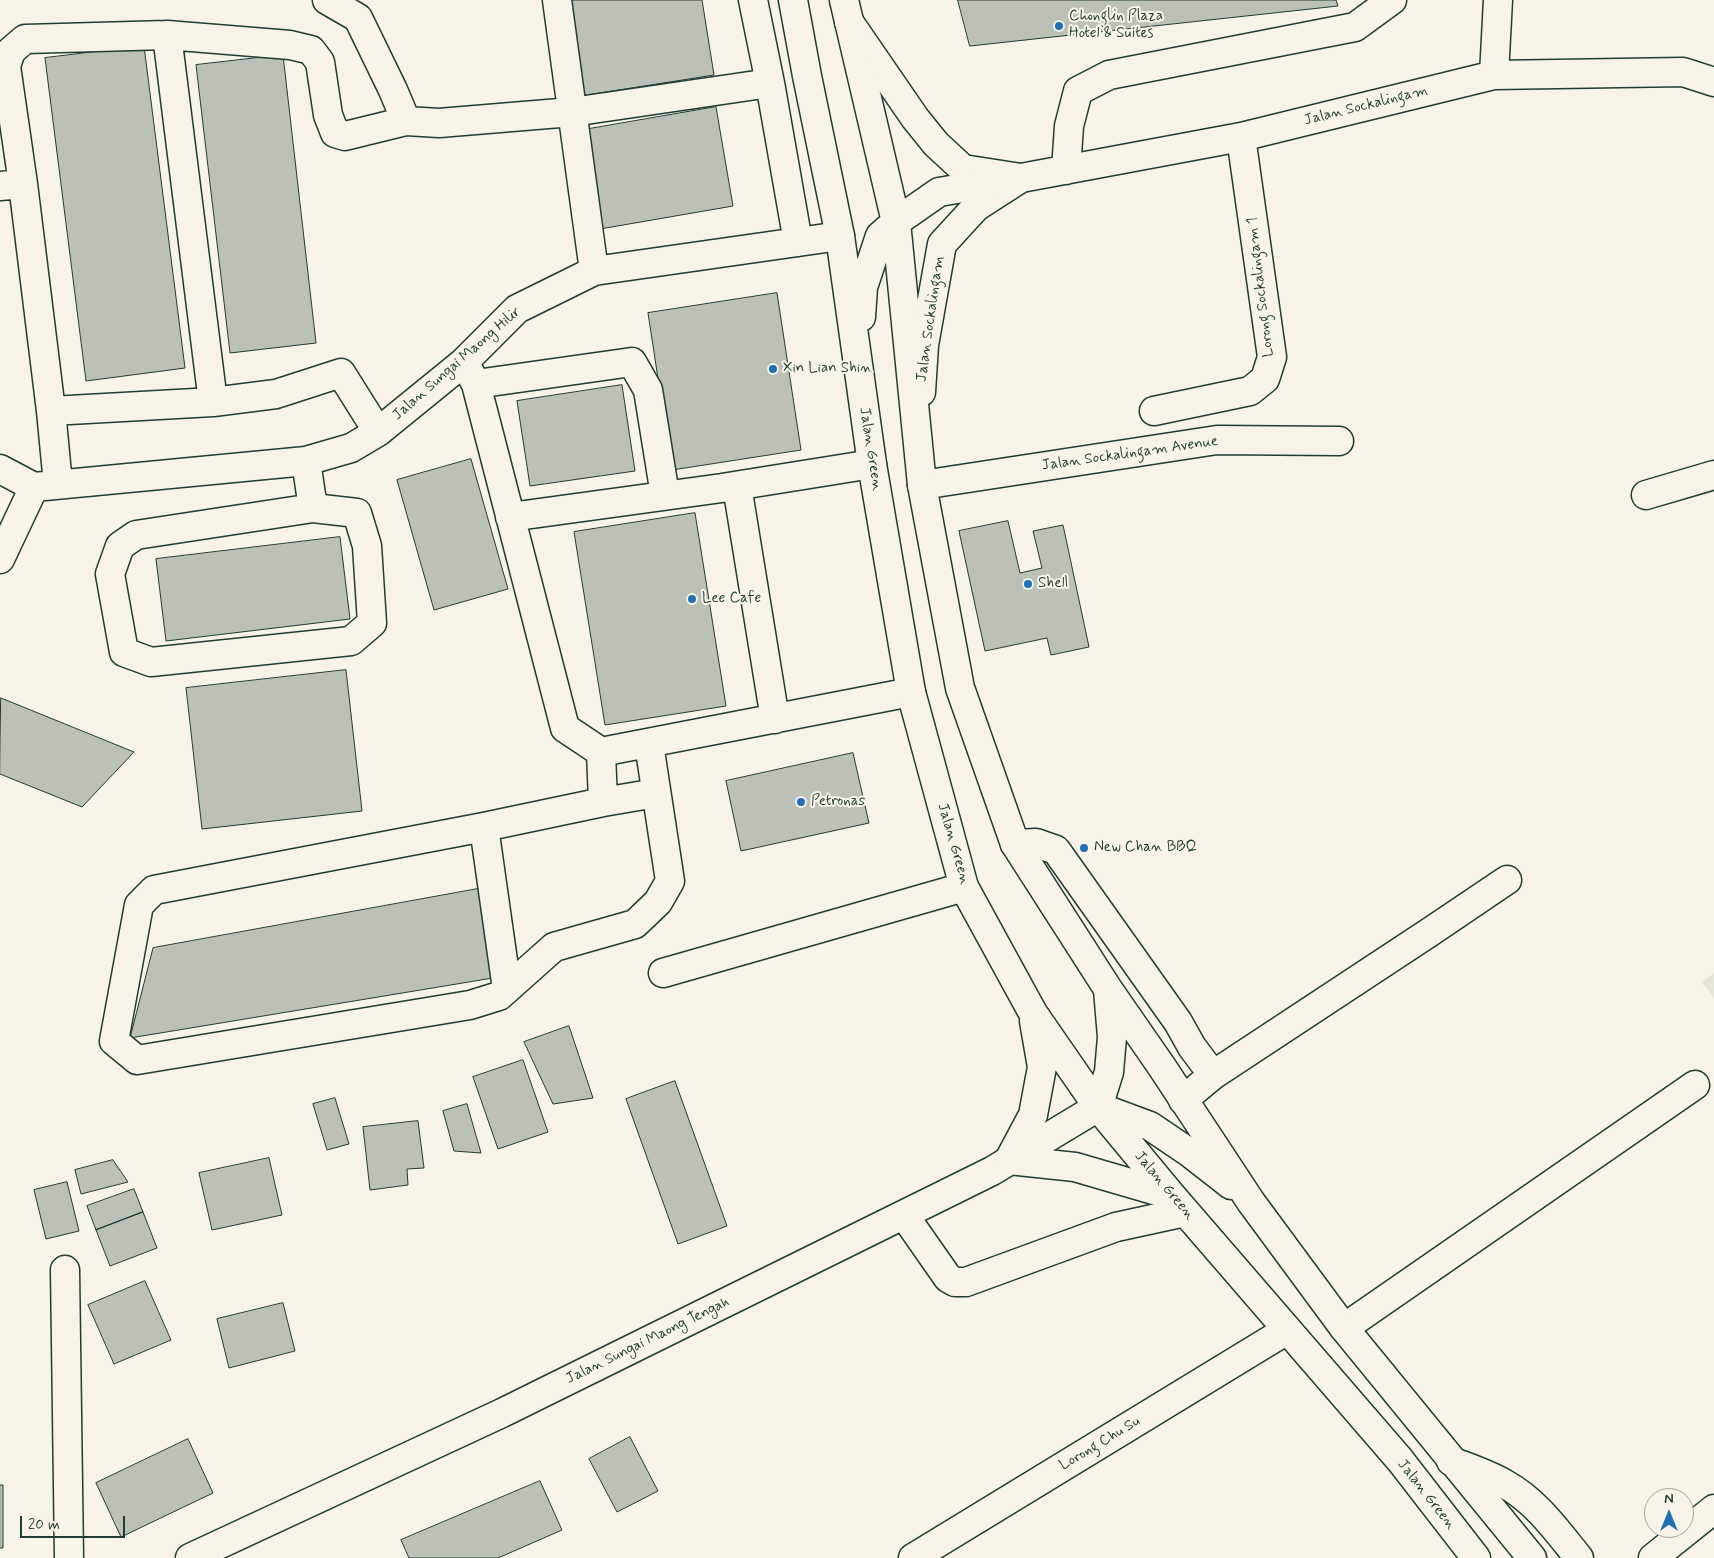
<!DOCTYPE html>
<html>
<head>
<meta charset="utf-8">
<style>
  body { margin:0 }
  #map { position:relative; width:1714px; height:1558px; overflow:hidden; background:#f7f3e8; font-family:Mynerve,sans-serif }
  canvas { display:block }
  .north { position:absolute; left:1644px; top:1488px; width:50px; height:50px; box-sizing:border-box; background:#f7f3e8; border:1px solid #a1aaa0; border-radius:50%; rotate:0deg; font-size:14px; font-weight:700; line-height:20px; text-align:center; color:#1f3d34 }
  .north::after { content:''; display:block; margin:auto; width:18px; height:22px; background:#1f6fb2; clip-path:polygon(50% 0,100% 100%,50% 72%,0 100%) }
  .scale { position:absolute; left:20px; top:1516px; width:105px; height:22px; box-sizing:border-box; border:2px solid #1f3d34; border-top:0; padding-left:6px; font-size:15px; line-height:18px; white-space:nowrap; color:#1f3d34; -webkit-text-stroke:4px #f7f3e8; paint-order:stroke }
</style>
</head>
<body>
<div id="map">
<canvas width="1714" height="1558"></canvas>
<div class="north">N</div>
<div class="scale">20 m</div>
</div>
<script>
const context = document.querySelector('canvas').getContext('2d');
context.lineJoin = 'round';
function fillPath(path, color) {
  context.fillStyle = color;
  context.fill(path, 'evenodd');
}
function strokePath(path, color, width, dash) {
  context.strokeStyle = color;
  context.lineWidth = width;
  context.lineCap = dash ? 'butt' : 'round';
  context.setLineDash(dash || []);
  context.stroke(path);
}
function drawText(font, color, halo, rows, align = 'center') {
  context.font = font + ' Mynerve,sans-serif';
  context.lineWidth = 4;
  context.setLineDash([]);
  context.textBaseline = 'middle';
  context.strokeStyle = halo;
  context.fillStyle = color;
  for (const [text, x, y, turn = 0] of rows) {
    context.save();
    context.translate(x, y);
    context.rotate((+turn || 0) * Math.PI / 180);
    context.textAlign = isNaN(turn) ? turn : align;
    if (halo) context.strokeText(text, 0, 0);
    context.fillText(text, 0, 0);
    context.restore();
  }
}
fillPath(new Path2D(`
  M1714,973V998L1702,982Z`), '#e5e4d9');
const building = new Path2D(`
  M566,0H702L714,75L581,96Z
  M958,0H1336L1338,6L970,46Z
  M144,46L185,368L86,381L45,58Z
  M283,55L316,343L230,353L196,65Z
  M716,107L733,206L600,229L583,130Z
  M777,293L801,450L672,470L648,313Z
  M622,385L635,471L530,486L517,401Z
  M471,459L508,589L434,610L397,480Z
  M695,513L726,706L605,725L574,532Z
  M1008,521L1020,573L1042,568L1033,531L1063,525L1089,647L1051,655L1047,638L985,651L959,531Z
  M340,537L350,619L166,641L156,559Z
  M346,670L362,811L202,829L186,688Z
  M1,698L134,752L82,807L0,774Z
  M853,753L869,823L741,851L726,781Z
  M483,888L499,977L130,1038L153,948Z
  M569,1026L593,1098L553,1104L524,1042Z
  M523,1060L548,1132L498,1149L473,1077Z
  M675,1081L727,1226L678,1244L626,1099Z
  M335,1098L349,1144L327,1150L313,1104Z
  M467,1104L481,1153L454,1151L443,1111Z
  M418,1121L424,1168L407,1169L408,1185L370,1190L363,1127Z
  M269,1158L282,1215L212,1230L199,1173Z
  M113,1160L128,1182L81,1194L75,1170Z
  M67,1182L79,1231L46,1239L34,1190Z
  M134,1189L143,1212L96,1230L87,1206Z
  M143,1212L157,1248L110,1266L96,1230Z
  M145,1281L171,1340L114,1364L88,1305Z
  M283,1303L295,1351L229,1368L217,1319Z
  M630,1437L658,1491L617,1512L589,1459Z
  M188,1439L213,1493L121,1537L96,1483Z
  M540,1481L562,1530L498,1558H409L401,1540Z
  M0,1485H3V1548H0Z`);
fillPath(building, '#bbc1b6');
strokePath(building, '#1f3d34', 1);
const minor = new Path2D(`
  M327,0L358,18L393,90L406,121L439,123L572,112L770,83
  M557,0L594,271
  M753,0L770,83L798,242
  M849,22L915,118L936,144L963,169L1021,178L1241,137L1494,75L1683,72L1714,82
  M167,35L213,402
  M1494,75L1498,0
  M1066,170L1069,126L1078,91L1109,75L1355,27L1392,0
  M23,184L6,66L11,51L25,39L167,35L290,45L311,50L320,62L328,115L335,133L345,136L406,121
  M0,186L23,184L51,411L58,484
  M464,362L476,384L565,728L601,752L911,692
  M476,384L632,362L648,390L665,495
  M921,392L924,345L942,244L976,207L1021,178
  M51,411L213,402L276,394L341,373L378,432
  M1154,411L1250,391L1265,379L1272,357L1241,137
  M306,461L313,508
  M0,469L34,487
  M922,485L1217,440L1339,441
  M737,486L775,719
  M1646,495L1714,475
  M313,508L357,513L367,546L372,623L351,641L151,662L124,652L110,574L120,546L136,535Z
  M510,517L722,488L872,464
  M0,559L34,487L306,461L351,448L378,432L464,362L517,309L594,271L840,236
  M601,752L603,802L484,827L154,890L139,905L114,1041L137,1060L470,1005L499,996L554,947L635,924L658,902L670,881L649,744
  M603,802L656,793
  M484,827L507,989
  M1015,844L1036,843L1056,850L1178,1022L1192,1047L1213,1075
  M663,973L964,887
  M1183,1100L1213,1075L1430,932L1507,880
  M904,1215L948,1278L955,1282H966L1116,1227L1185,1212
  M65,1270L69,1558
  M1344,1328L1695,1085
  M1451,1461C1469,1468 1488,1474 1505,1484C1536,1501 1557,1531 1579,1558
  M190,1558L502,1413L992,1171L1098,1107
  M913,1558L1287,1330
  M1653,1558L1714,1509`);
const major = new Path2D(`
  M793,0L807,76L840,236L872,464L911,692L964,887L1033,1013L1098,1107L1171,1195L1400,1460L1476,1558
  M844,0L896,222L922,485L960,688L1015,844L1108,989L1162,1067L1251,1202L1344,1328L1532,1558
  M861,317L863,287L880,236L896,222L939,192L1021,178
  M1034,1021L1042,1067L1033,1115L1009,1160L1075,1167L1171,1195
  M1098,1107L1109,1072L1112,1037L1108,990
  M1099,1107L1150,1126L1190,1153L1231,1185`);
strokePath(minor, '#1f3d34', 31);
strokePath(major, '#1f3d34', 31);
strokePath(minor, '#f7f3e8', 28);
strokePath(major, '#f7f3e8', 28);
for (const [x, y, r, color] of [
  [1059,26,5,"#1f6fb2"],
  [773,369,5,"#1f6fb2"],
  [1028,584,5,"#1f6fb2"],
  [692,599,5,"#1f6fb2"],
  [801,802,5,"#1f6fb2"],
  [1084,848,5,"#1f6fb2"]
]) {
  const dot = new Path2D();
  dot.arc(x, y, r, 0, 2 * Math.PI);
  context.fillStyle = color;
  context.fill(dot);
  strokePath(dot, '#f7f3e8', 2);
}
drawText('15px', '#1f3d34', '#f7f3e8', [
  ["Chonglin Plaza",1069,17],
  ["Hotel & Suites",1069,34],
  ["Xin Lian Shin",783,369],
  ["Shell",1038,584],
  ["Lee Cafe",702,599],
  ["Petronas",811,802],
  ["New Chan BBQ",1094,848]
], 'left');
drawText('15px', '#1f3d34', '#f7f3e8', [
  ["Jalan Sockalingam",1366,106,-14],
  ["Lorong Sockalingam 1",1261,287,-97],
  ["Jalan Sockalingam",931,319,-82],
  ["Jalan Sungai Maong Hilir",457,364,-41],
  ["Jalan Green",870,449,81],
  ["Jalan Sockalingam Avenue",1130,454,-8],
  ["Jalan Green",953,844,74],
  ["Jalan Green",1164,1186,50],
  ["Jalan Sungai Maong Tengah",648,1341,-26],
  ["Lorong Chu Su",1100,1444,-31],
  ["Jalan Green",1426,1495,52]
]);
</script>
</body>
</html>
